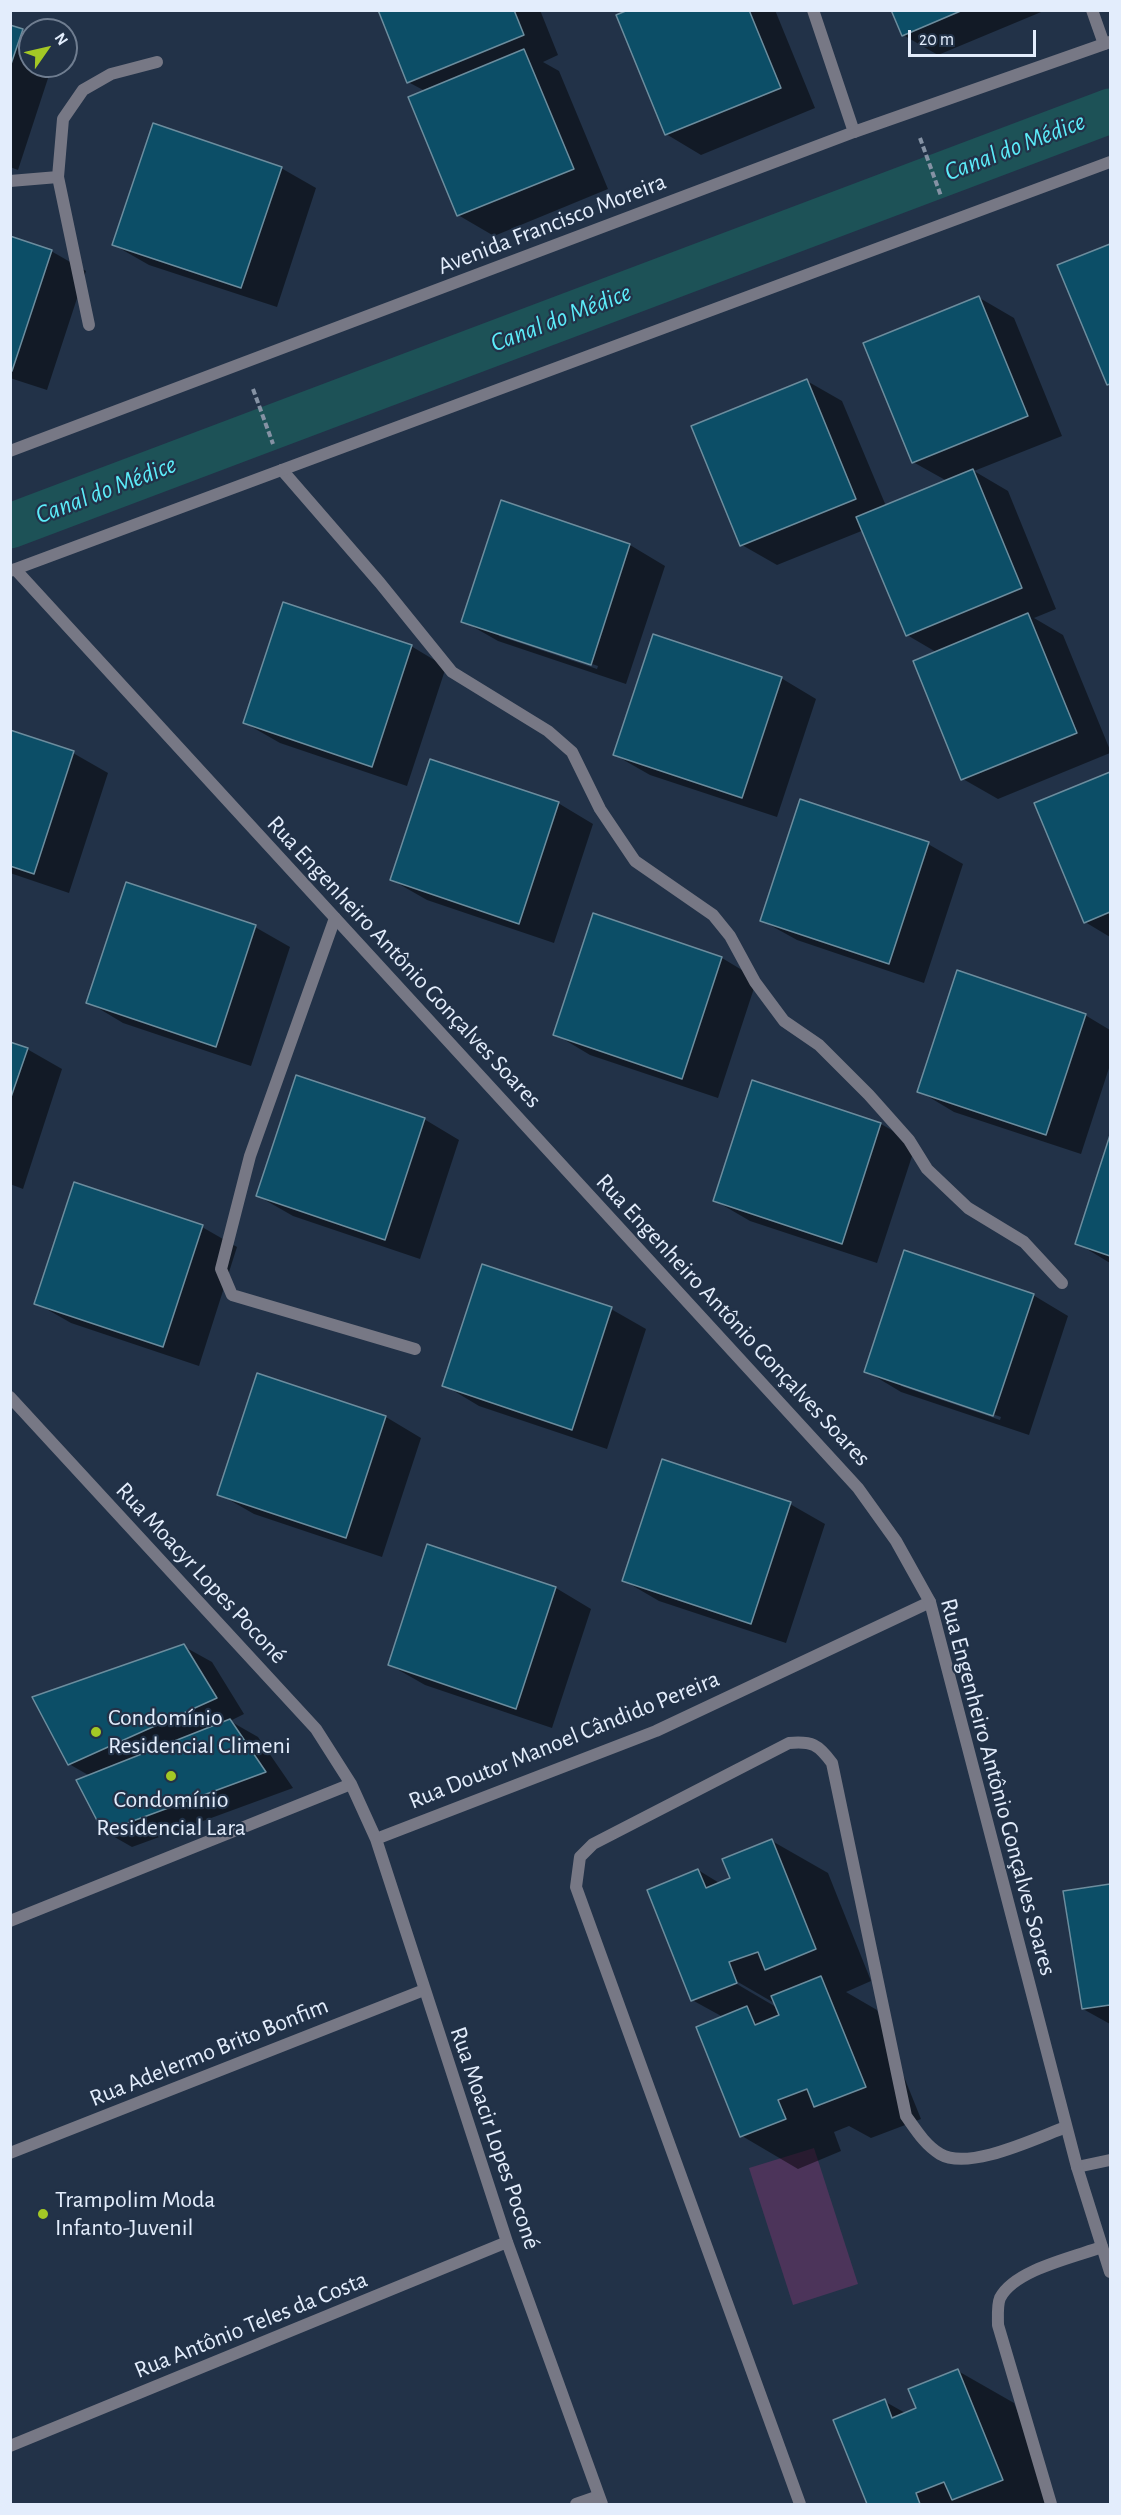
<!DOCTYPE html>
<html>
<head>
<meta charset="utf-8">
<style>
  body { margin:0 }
  #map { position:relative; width:1121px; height:2515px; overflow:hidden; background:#223248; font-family:"Alegreya Sans",sans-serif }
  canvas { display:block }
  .frame { position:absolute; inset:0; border:12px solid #e3edfc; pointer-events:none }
  .north { position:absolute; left:18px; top:18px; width:60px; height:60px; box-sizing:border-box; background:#223248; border:2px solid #6f7d90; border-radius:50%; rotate:56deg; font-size:16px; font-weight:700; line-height:24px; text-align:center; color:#e3edfc }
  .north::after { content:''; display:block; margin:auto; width:21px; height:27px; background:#a4c825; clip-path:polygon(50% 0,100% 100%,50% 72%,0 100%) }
  .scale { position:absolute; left:908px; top:30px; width:128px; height:27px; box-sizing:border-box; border:3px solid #e3edfc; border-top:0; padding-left:8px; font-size:18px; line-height:21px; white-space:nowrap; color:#e3edfc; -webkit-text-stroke:4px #223248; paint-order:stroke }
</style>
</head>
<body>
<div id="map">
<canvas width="1121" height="2515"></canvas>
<div class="frame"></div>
<div class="north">N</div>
<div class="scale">20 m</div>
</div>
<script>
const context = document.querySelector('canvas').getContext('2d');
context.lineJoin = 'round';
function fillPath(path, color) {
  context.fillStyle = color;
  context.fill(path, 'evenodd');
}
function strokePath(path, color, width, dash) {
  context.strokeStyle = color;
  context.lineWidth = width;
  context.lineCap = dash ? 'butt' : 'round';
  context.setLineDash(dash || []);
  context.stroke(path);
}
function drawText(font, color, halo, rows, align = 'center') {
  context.font = font + ' "Alegreya Sans",sans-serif';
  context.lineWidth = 4.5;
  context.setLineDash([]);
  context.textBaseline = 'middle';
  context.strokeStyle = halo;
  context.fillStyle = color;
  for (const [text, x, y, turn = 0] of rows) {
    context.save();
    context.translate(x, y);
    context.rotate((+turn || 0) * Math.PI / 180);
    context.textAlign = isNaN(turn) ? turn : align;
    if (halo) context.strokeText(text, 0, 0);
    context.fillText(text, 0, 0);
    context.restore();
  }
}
fillPath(new Path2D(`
  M814,2148L858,2284L793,2305L749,2168Z`), '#4c345a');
fillPath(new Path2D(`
  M379,10H540L558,55L543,62L559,71L608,189L494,236L458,215L425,91L408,82Z
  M632,10H775L815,108L701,155L666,134Z
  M893,10H1046L938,55L903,35Z
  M10,26L30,35V66H52L18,170L10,167Z
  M281,168L316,188L277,307L149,265L114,245Z
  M10,237L51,251L86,271L47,390L10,378Z
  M1110,245V386L1059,266Z
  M978,297L1014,318L1062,436L974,471L1008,491L1056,609L1034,618L1063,635L1110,750V753L998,799L963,779L936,652L907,635L864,530L777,565L742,545L807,381L842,401L886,506L947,481L913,462Z
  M502,502L630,545L665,566L626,684L498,641L463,621ZM499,633L598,666L597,669L499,636Z
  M411,646L446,667L407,786L280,743L245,723Z
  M781,678L816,699L777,817L650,775L615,755Z
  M10,732L73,753L108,773L69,893L10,873Z
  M1110,774V937L1085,922L1036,804Z
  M558,803L593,824L554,943L427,900L392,880Z
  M928,844L963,864L924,983L797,940L761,920Z
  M594,915L722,958L757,979L718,1098L590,1055L555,1034Z
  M255,927L290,947L251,1066L123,1023L88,1002Z
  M1085,1015L1110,1030V1065L1081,1154L954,1112L919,1091Z
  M10,1044L27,1049L62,1069L23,1189L10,1184Z
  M753,1082L881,1124L916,1144L877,1263L750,1221L714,1200Z
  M424,1119L459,1140L420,1259L293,1216L258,1196Z
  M1110,1140V1263L1077,1243Z
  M202,1227L237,1247L199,1366L71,1323L36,1303Z
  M1033,1295L1068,1316L1029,1435L901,1392L866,1371ZM901,1383L1001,1417L1000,1420L901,1386Z
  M611,1309L646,1329L607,1449L479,1406L444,1385Z
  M258,1375L386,1417L421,1438L382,1557L254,1514L219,1494Z
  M790,1504L825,1524L786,1643L659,1601L623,1580Z
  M428,1546L556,1588L591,1609L552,1728L425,1685L390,1665Z
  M183,1646L212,1662L244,1714L230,1721L258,1737L293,1788L132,1847L104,1831L90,1776L69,1764Z
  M772,1841L828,1873L871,1981L846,1992L877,2010L921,2119L871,2138L849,2126L834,2132L841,2151L798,2169L742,2136L697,2027L723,2017L692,2000L698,1870L721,1884L732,1879ZM731,1978L776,2004V2007L730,1980Z
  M1110,1886V2024L1083,2009L1064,1893Z
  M958,2371L1014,2403L1055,2504H869L835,2420L884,2401L907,2414L918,2409Z`), '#0007');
strokePath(new Path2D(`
  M10,526L1110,111`), '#1d5257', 45);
const building = new Path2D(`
  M378,10H514L524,35L407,83Z
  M628,10H749L781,88L665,135L616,15Z
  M891,10H963L902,36Z
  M10,25L23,29L10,67Z
  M524,49L574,169L457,216L408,97Z
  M153,123L282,167L241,288L112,245Z
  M10,236L52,250L12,371H10Z
  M1110,244V384L1107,385L1057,265Z
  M979,296L1028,416L912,463L863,343Z
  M807,379L856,499L740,546L691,426Z
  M973,469L1022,588L906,636L856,517Z
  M501,500L630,544L591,665L461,622Z
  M283,602L412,645L372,767L243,723Z
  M1028,613L1077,733L961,780L913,661Z
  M653,634L782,677L742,798L613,755Z
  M10,730L74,751L34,874L10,866Z
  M430,759L559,802L519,924L390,880Z
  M1110,772V912L1084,923L1034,803Z
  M800,799L929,842L889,964L760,921Z
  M126,882L256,925L216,1047L86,1003Z
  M593,913L722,957L682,1079L553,1035Z
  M957,970L1086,1014L1046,1135L917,1092Z
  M10,1042L28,1048L10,1100Z
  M296,1075L425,1118L385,1240L256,1196Z
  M752,1080L881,1123L842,1244L713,1201Z
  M1110,1135V1256L1075,1244Z
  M74,1182L203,1225L163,1347L34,1304Z
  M904,1250L1034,1294L993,1416L864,1372Z
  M482,1264L612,1307L572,1430L442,1386Z
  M257,1373L386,1416L346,1538L217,1495Z
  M662,1459L791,1502L751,1624L622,1581Z
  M427,1544L556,1587L516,1709L388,1665Z
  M184,1644L217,1698L68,1765L32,1697Z
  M230,1719L266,1772L103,1832L76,1780Z
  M772,1839L816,1949L765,1970L758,1952L729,1962L737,1983L691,2001L647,1890L698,1869L706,1888L730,1878L722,1859Z
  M1110,1884V2005L1082,2009L1063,1891Z
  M821,1976L866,2087L814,2107L807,2089L778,2100L786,2119L740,2137L696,2027L747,2006L755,2025L779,2015L771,1996Z
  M958,2369L1003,2480L952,2500L944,2482L916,2493L920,2504H867L833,2420L885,2399L892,2418L916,2408L908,2389Z`);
fillPath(building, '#0c4e67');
strokePath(building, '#6c8d9e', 1.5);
strokePath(new Path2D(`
  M920,138L941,196
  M253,389L273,444`), '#8592a4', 4, [6, 3]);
strokePath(new Path2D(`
  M813,10L854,132
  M1092,10L1104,44
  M10,181L58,177
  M89,325L58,177L63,119L83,90L111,74L157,62
  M282,470L380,583L452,672L548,731L572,752L600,809L635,861L713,915L730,936L755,982L784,1021L819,1045L869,1095L909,1140L927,1169L968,1208L1024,1242L1062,1283
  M335,918L250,1156L221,1269L232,1295L415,1349
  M1077,2167L1110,2160
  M800,2504L576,1887L580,1857L593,1844L789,1743C812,1741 818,1744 832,1763L906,2116C916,2130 925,2145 940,2154C969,2171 1036,2138 1066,2127
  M1051,2504L998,2325C998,2317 997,2305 1000,2298C1014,2270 1074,2257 1102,2247`), '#777885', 12);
strokePath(new Path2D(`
  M10,1397L316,1729L351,1784L376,1839L507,2242L602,2504
  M376,1839L656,1731L930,1602
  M10,1921L351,1784
  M10,2153L424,1990
  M10,2446L507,2242
  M576,2504L599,2496`), '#777885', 12);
strokePath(new Path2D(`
  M10,451L854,132L1110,42
  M15,569L858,1488L896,1541L930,1602L1077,2167L1110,2272
  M10,571L1110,162`), '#777885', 12);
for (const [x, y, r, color] of [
  [96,1732,6,"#a4c825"],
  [171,1776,6,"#a4c825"],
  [43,2214,6,"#a4c825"]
]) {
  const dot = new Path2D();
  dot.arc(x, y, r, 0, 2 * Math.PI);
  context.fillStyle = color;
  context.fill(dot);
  strokePath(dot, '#223248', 2);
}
drawText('24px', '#e3edfc', '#223248', [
  ["Avenida Francisco Moreira",552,224,-21],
  ["Rua Engenheiro Antônio Gonçalves Soares",404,962,47],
  ["Rua Engenheiro Antônio Gonçalves Soares",733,1320,47],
  ["Rua Moacyr Lopes Poconé",201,1573,47],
  ["Rua Doutor Manoel Cândido Pereira",564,1740,-22],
  ["Rua Engenheiro Antônio Gonçalves Soares",998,1787,75],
  ["Rua Adelermo Brito Bonfim",209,2052,-22],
  ["Rua Moacir Lopes Poconé",495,2138,71],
  ["Rua Antônio Teles da Costa",251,2325,-22]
]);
drawText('24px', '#e3edfc', '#223248', [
  ["Condomínio",108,1718],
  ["Residencial Climeni",108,1746],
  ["Condomínio",171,1800,"center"],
  ["Residencial Lara",171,1828,"center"],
  ["Trampolim Moda",55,2200],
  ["Infanto-Juvenil",55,2228]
], 'left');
drawText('italic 26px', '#5cecf9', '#223248', [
  ["Canal do Médice",1015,147,-21],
  ["Canal do Médice",561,318,-21],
  ["Canal do Médice",106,490,-21]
]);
</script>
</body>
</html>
